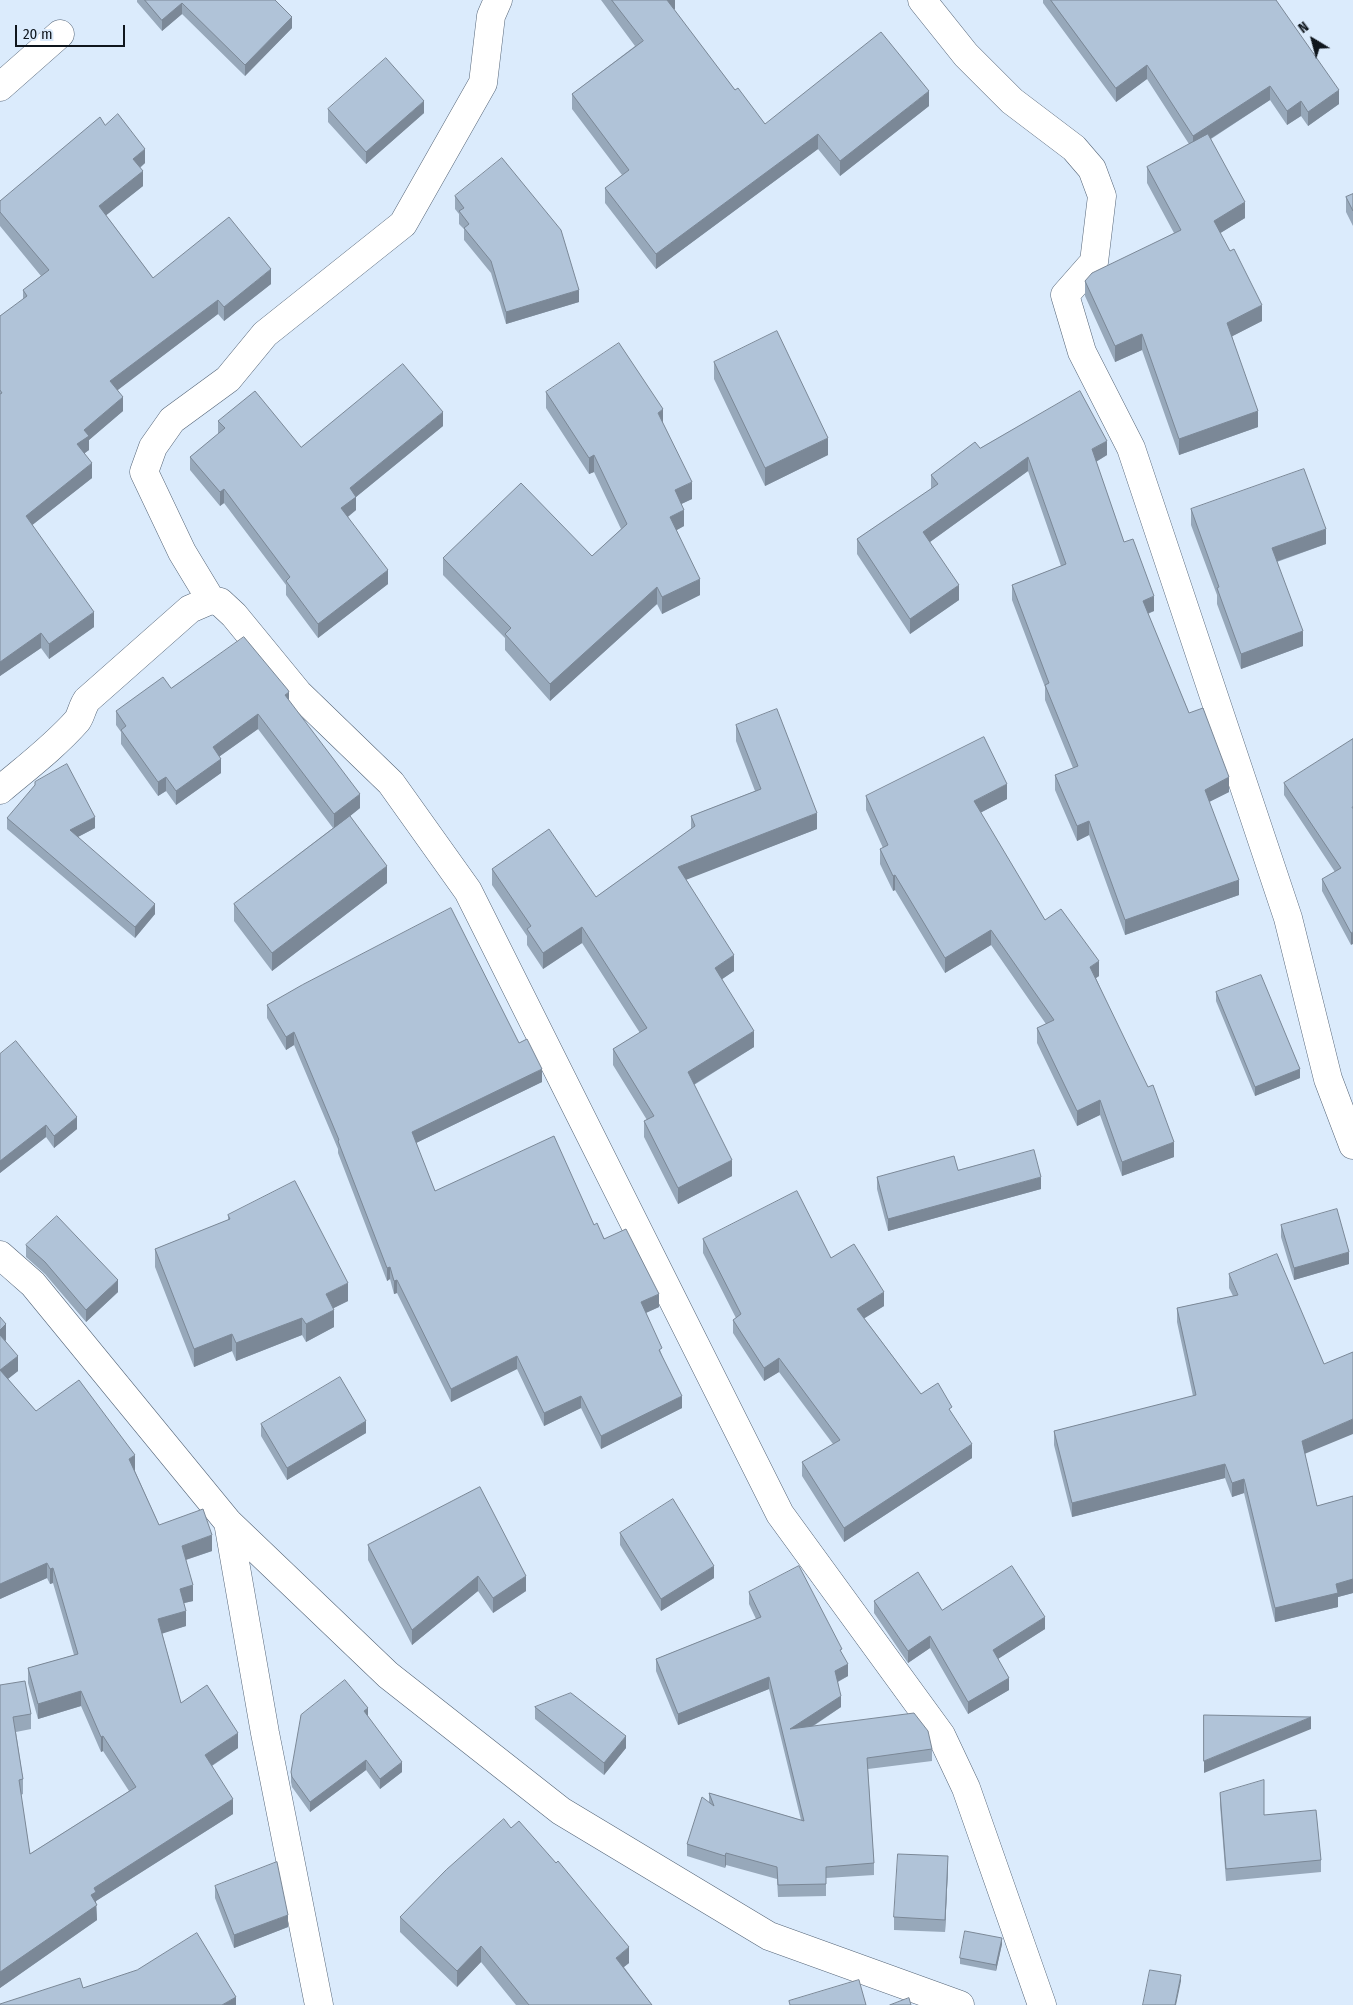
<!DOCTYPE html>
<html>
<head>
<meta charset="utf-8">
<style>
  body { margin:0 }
  #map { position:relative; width:1353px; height:2005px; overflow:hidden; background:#dbebfc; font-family:"Fira Sans Condensed",sans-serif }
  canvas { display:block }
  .north { position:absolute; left:1288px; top:15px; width:50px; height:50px; -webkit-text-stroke:4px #dbebfc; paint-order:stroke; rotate:323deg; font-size:14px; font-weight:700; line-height:20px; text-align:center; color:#0f161d }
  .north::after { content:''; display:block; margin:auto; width:18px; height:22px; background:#0f161d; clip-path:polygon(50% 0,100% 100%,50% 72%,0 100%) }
  .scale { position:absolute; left:15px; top:25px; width:110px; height:22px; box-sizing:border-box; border:2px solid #0f161d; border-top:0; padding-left:6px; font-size:15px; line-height:18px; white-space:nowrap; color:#0f161d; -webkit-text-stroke:4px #dbebfc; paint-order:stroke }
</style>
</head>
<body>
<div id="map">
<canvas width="1353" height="2005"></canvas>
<div class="north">N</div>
<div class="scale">20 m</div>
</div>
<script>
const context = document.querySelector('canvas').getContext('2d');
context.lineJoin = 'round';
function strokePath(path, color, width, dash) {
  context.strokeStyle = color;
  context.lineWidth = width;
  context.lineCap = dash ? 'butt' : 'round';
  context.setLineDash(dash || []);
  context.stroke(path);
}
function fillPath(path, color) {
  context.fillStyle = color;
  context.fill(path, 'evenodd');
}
const minor = new Path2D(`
  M922,0L966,55L1012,101L1074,148L1092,169L1102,196L1094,262L1065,295L1082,352L1131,448L1288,918L1328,1079L1353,1145
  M0,87L60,34
  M211,600L182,552L144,472L153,447L172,420L228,379L265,334L403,224L483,83L491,16L498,0
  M0,790C26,768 54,747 77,721C81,716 82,707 87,700L190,609L211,600L220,602L234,615L298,693L391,783L468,891L780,1514L941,1735L966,1788L1042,2005
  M0,1255L33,1284L228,1522L388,1675L561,1811L769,1936L960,2005
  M228,1522L265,1733L319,2005`);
strokePath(minor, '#546477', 29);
strokePath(minor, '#fff', 28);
fillPath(new Path2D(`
  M137,0H275L292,28L245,76L182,14L162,31L137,2Z
  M601,0H675L674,10L735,90L765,124L929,106L840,176L818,149L656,269L605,203V188L622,175L572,109V94L635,46Z
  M1043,0H1276L1339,104L1308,126L1301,116L1287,125L1270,100L1211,139L1245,218L1220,233L1262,321L1232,336L1258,427L1179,455L1142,350L1115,362L1085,296V281L1174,233L1147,183V167L1189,144L1147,79L1116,102L1043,3Z
  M328,109L424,113L366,164L328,122Z
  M105,125L145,163L140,168L143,186L106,215L153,278L271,284L224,321L218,314L117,390L123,411L89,440V450L84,453L92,478L32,525L94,627L49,659L41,648L0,676V316L23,300V290L41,276L0,226V201Z
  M1353,194V226L1346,212V197Z
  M455,196L579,302L506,324L491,273L464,240V229L459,224V214L455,209Z
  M714,362L828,455L765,486L714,379Z
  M546,392L663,424L692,499L681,504L684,526L676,530L700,595L662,614L657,604L550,701L505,650V638L443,575V558L592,556L621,529L594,472L589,474L546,408Z
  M218,421L301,447L443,426L356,497V510L348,517L388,584L318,638L286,595V585L224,503L220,506L190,470V457L218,434Z
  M980,448L1107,455L1096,462L1124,542L1154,611L1148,614L1189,713L1229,792L1209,802L1239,895L1125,935L1089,835L1077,841L1055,790V775L1073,768L1045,700V687L1012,600V585L1061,566L1028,471L930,542L959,600L910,634L857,554V539L931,489V475Z
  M1191,509L1326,544L1277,562L1303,646L1241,669L1217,604V595L1191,525Z
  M171,688L289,701L360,808L350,816L387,883L272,971L234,921V904L333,828L258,729L220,756L221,773L176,805L166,791L158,796L121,744V732L116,725V711Z
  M736,725L817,829L686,879L734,971L722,979L754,1047L694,1085L732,1176L678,1204L644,1137V1121L647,1120L613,1065V1049L640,1033L582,943L543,969L527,945V936L492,885V869L596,897L691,829V816L755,791L736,741Z
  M1353,739L1351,945L1322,891V879L1335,872L1284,795V783Z
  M866,796L1007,799L980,813L1045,920L1099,976L1096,978L1174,1157L1122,1176L1100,1115L1077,1126L1037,1043V1028L1046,1024L991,945L945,973L895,890L893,891L880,864V849L883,848L866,810Z
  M7,818L95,828L78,837L155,914L135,938L7,829Z
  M1216,992L1300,1078L1255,1096L1216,1001Z
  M267,1005L519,1043L542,1082L416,1143L435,1191L594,1225L659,1307L646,1313L682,1408L601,1449L581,1408L544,1426L517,1369L451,1402L397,1293L394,1294L390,1279L387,1281L338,1153V1149L294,1045L286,1050L267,1018Z
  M0,1054L77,1129L54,1148L46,1137L0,1173Z
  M958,1170L1041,1189L888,1231L877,1189V1177Z
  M228,1215L348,1301L333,1308L334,1327L306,1342L302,1335L236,1361L232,1351L194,1367L155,1267V1249L228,1220Z
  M1281,1225L1349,1264L1294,1280L1281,1237Z
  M703,1239L831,1258L884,1306L864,1318L921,1394L952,1414L972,1458L844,1542L802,1476V1462L833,1444L779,1372L764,1381L733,1333V1320L736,1318L703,1253Z
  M26,1245L118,1292L86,1322L45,1274L26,1257Z
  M1229,1274L1305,1454L1317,1506L1353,1496V1593L1338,1597V1607L1275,1622L1244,1493L1232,1497L1225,1478L1072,1517L1054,1445V1431L1193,1396L1177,1322V1308L1233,1296L1229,1288Z
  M0,1317L6,1340L5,1341L18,1371L8,1379L36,1411L135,1471L159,1525L212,1551L186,1560L193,1601L184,1603L186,1626L162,1633L181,1703L238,1748L212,1766L233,1814L96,1901L97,1920L0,1988V1685L31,1714V1729L16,1732L23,1779V1794L21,1795L30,1854L129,1791L103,1751L101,1752L81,1706L38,1719L28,1683V1668L74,1655L53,1583L50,1584L47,1578L0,1599Z
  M261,1424L366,1433L287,1480L261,1436Z
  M480,1487L526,1591L493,1613L478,1591L412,1645L368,1560V1545Z
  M620,1533L714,1578L661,1611L620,1545Z
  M749,1592L842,1654L848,1676L838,1682L841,1707L812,1727L932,1749V1761L868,1769L874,1863V1875L826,1878V1896L778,1897L777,1879L726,1865L725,1868L687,1856V1844L709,1802V1793L801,1820L769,1689L678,1725L656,1671V1659L756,1619L749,1604Z
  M874,1601L942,1610L1045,1629L998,1659L1009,1690L968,1714L930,1648L908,1663L874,1613Z
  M535,1707L626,1748L604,1775L535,1719Z
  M368,1716L402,1772L380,1789L366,1770L310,1812L292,1787L291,1782V1772Z
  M1220,1793L1264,1815L1321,1860V1872L1226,1881L1220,1805Z
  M948,1868L945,1932L894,1930V1917Z
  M215,1886L288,1927L234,1948L215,1898Z
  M400,1917L629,1963L624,1967L652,2005H516L481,1962L457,1987L400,1932Z
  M1002,1944L996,1971L960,1964V1958Z`), '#97a8ba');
fillPath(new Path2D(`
  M667,0H675V9L667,15Z
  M182,3V14L162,31V20Z
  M292,17V28L245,76V65Z
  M1147,65V79L1116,102V88Z
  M1270,86V100L1193,150V136Z
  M1339,90V104L1308,126V112Z
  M929,91V106L840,176V161Z
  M424,101V113L366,164V152Z
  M1301,101V116L1287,125V111Z
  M818,134V149L656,269V254Z
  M145,149V163L133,173V159Z
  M143,171V186L99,221V206Z
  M1245,202V218L1214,237V221Z
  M271,269V284L224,321V307Z
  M579,290V302L506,324V312Z
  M218,300V314L110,396V381Z
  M1262,305V321L1227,339V323Z
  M1142,334V350L1115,362V346Z
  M123,397V411L89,440V450L77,459V444L84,430Z
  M663,409V426L658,413Z
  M1258,411V427L1179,455V439Z
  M443,412V426L356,497V510L341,522V508L350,488Z
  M828,438V455L765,486V468Z
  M1107,441V455L1092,464V449Z
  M594,455V472L589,474V458Z
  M1028,457V471L923,547V532Z
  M92,463V478L26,530V516Z
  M692,482V499L675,507V490Z
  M224,489V503L220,506V492Z
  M684,510V526L670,534V517Z
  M1326,529V544L1272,563V548Z
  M388,570V584L318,638V624Z
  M700,579V595L662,614V597Z
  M959,585V600L910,634V619Z
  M657,587V604L550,701V684Z
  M1154,596V611L1143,615V601Z
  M94,612V627L49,659V644Z
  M1303,631V646L1241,669V654Z
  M41,633V648L0,676V662Z
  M289,692V707L285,695Z
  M258,714V729L213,761V747Z
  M221,759V773L176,805V791Z
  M166,777V791L158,796V782Z
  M1229,777V792L1205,804V790Z
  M1007,784V799L974,816V801Z
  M360,794V808L334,829V814Z
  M817,813V829L678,883V867Z
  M95,817V828L70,841V830Z
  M1089,821V835L1077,841V826Z
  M387,866V883L272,971V953Z
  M895,875V890L893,891V876Z
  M1239,880V895L1125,935V920Z
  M155,904V914L135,938V927Z
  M582,927V943L543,969V953Z
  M991,930V945L945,973V958Z
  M1353,932V944L1351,945V933Z
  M734,955V971L715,984V968Z
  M1099,961V976L1090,982V967Z
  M754,1031V1047L688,1088V1072Z
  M294,1032V1045L286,1050V1037Z
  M542,1069V1082L412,1145V1132Z
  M1300,1069V1078L1255,1096V1087Z
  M1100,1100V1115L1077,1126V1111Z
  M77,1117V1129L54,1148V1136Z
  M46,1125V1137L0,1173V1161Z
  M1174,1142V1157L1122,1176V1162Z
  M732,1160V1176L678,1204V1188Z
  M1041,1177V1189L888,1231V1219Z
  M1349,1252V1264L1294,1280V1268Z
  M390,1267V1279L387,1281V1268Z
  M118,1280V1292L86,1322V1310Z
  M397,1280V1293L394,1294V1281Z
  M348,1283V1301L326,1312V1294Z
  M884,1292V1306L857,1323V1309Z
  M659,1294V1307L641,1315V1302Z
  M334,1310V1327L306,1342V1324Z
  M302,1318V1335L236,1361V1343Z
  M6,1324V1340L0,1346V1330Z
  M232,1334V1351L194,1367V1349Z
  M18,1356V1371L0,1385V1370Z
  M517,1356V1369L451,1402V1389Z
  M779,1358V1372L764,1381V1368Z
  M581,1396V1408L544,1426V1413Z
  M682,1396V1408L601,1449V1436Z
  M1353,1419V1434L1302,1455V1441Z
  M366,1421V1433L287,1480V1468Z
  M972,1444V1458L844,1542V1528Z
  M135,1455V1471L129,1475V1459Z
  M1225,1464V1478L1072,1517V1503Z
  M1244,1479V1493L1232,1497V1483Z
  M212,1535V1551L182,1561V1546Z
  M47,1563V1578L0,1599V1584Z
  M714,1566V1578L661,1611V1599Z
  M53,1568V1583L50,1584V1569Z
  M478,1576V1591L412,1645V1630Z
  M526,1576V1591L493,1613V1598Z
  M1353,1579V1593L1338,1597V1607L1275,1622V1608L1336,1584Z
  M193,1585V1601L180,1604V1589Z
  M186,1611V1626L158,1635V1619Z
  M1045,1617V1629L993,1662V1650Z
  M930,1636V1648L908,1663V1651Z
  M848,1664V1676L835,1683V1671Z
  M769,1677V1689L678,1725V1714Z
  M1009,1678V1690L968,1714V1702Z
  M81,1691V1706L38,1719V1704Z
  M841,1696V1707L790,1741V1729Z
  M368,1708V1718L364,1711Z
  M1311,1717V1729L1204,1773V1761Z
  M238,1733V1748L205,1770V1755Z
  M103,1736V1751L101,1752V1737Z
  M626,1736V1748L604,1775V1763Z
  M366,1760V1770L310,1812V1802Z
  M402,1762V1772L380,1789V1779Z
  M233,1799V1814L96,1901L97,1920L0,1988V1972L91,1895L94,1888Z
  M726,1853V1865L725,1868V1856Z
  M948,1856V1868L945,1932V1920Z
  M288,1915V1927L234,1948V1935Z
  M1002,1938V1944L996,1971V1965Z
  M481,1946V1962L457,1987V1971Z
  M629,1947V1963L616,1973V1958Z
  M1181,1975V1981L1176,2005H1175Z
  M236,1997V2005H222Z`), '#7b8897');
const building = new Path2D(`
  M145,0H275L292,17L245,65L182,3L162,20Z
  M612,0H667L735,90L738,88L765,124L881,32L929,91L840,161L818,134L656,254L605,188L629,170L572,94L643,41Z
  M1051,0H1276L1339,90L1308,112L1301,101L1287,111L1270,86L1193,136L1147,65L1116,88Z
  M386,58L424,101L366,152L328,109Z
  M118,114L145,149L133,159L143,171L99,206L153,278L229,217L271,269L224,307L218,300L110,381L123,397L84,430L89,436L77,444L92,463L26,516L94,612L49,644L41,633L0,662V394L2,393L0,390V316L27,296L23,290L49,270L0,212V201L100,117L105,125Z
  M1208,134L1245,202L1214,221L1230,251L1234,249L1262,305L1227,323L1258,411L1179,439L1142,334L1115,346L1085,281L1092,273L1181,230L1147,167Z
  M502,158L561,230L579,290L506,312L491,261L464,228L469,224L459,211L464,208L455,196Z
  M1353,194V211L1346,197Z
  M777,331L828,438L765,468L714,362Z
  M619,343L663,409L658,413L692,482L675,490L684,510L670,517L700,579L662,597L657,587L550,684L505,634L511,628L443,558L521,483L592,556L627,524L594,455L589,458L546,392Z
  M403,364L443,412L350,488L356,497L341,508L388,570L318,624L286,581L290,577L224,489L220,492L190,457L225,428L218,421L255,391L301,447Z
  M1080,391L1107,441L1092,449L1124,542L1133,539L1154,596L1143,601L1189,713L1203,708L1229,777L1205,790L1239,880L1125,920L1089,821L1077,826L1055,775L1078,766L1045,685L1049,683L1012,585L1066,564L1028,457L923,532L959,585L910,619L857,539L938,484L931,475L975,442L980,448Z
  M1304,469L1326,529L1272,548L1303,631L1241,654L1217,588L1219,587L1191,509Z
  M244,637L288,690L289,692L285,695L360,794L334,814L258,714L213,747L221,759L176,791L166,777L158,782L121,730L126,726L116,711L163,677L171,688Z
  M777,709L817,813L678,867L734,955L715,968L754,1031L688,1072L732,1160L678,1188L644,1121L654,1116L613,1049L647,1028L582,927L543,953L527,929L531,926L492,869L549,829L596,897L695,826L691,816L761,789L736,725Z
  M984,737L1007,784L974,801L1045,920L1061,909L1099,961L1090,967L1148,1087L1153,1085L1174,1142L1122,1162L1100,1100L1077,1111L1037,1028L1054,1020L991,930L945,958L895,875L893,876L880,849L888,845L866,796Z
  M1353,739V807H1352L1353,809V932L1351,933L1322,879L1341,868L1284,783Z
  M67,764L95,817L70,830L155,904L135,927L7,818L35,785V782Z
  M350,816L387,866L272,953L234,904Z
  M451,908L519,1043L527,1039L542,1069L412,1132L435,1191L554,1136L594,1225L597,1223L604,1239L626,1229L659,1294L641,1302L662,1348L659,1350L682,1396L601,1436L581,1396L544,1413L517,1356L451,1389L397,1280L394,1281L390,1267L387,1268L338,1141L339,1140L294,1032L286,1037L267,1005L302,985Z
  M1261,975L1300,1069L1255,1087L1216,992Z
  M16,1041L77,1117L54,1136L46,1125L0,1161V1054Z
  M1034,1150L1041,1177L888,1219L877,1177L954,1156L958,1170Z
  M295,1181L348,1283L326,1294L334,1310L306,1324L302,1318L236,1343L232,1334L194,1349L155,1249L230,1219L228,1215Z
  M797,1191L831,1258L854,1244L884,1292L857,1309L921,1394L938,1383L952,1407L949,1409L972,1444L844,1528L802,1462L840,1440L779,1358L764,1368L733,1320L741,1314L703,1239Z
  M1337,1209L1349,1252L1294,1268L1281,1225Z
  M57,1216L118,1280L86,1310L45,1262L26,1245Z
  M1277,1254L1324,1364L1353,1352V1419L1302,1441L1317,1506L1353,1496V1579L1336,1584L1338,1593L1275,1608L1244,1479L1232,1483L1225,1464L1072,1503L1054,1431L1196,1395L1177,1308L1238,1295L1229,1274Z
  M0,1317L6,1324L0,1330Z
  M0,1335L18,1356L0,1370L36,1411L79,1380L135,1455L129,1459L159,1525L203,1509L212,1535L182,1546L193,1585L180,1589L186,1611L158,1619L181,1703L207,1685L238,1733L205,1755L233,1799L94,1888L96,1892L91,1895L97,1905L0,1972V1685L25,1681L31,1714L13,1717L23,1779L19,1780L30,1854L136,1787L103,1736L101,1737L81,1691L38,1704L28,1668L78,1654L53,1568L50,1569L47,1563L0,1584Z
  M340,1377L366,1421L287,1468L261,1424Z
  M480,1487L526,1576L493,1598L478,1576L412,1630L368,1545Z
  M673,1499L714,1566L661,1599L620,1533Z
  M799,1566L842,1649L840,1650L848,1664L835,1671L841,1696L790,1729L914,1713L928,1731L932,1749L867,1758L874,1863L826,1867V1884L778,1885L777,1867L726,1853L725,1856L687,1844L702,1797L714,1806L709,1793L804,1821L769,1677L678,1714L656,1659L761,1617L749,1592Z
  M1012,1566L1045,1617L993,1650L1009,1678L968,1702L930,1636L908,1651L874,1601L918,1572L942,1610Z
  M345,1680L368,1708L364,1711L402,1762L380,1779L366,1760L310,1802L292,1777L291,1772L301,1715Z
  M571,1693L626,1736L604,1763L535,1707Z
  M1204,1715L1311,1717L1204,1761Z
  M1264,1780V1815L1316,1810L1321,1860L1226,1869L1220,1793Z
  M504,1819L511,1828L519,1821L556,1863L558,1861L629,1947L616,1958L652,2005H529L481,1946L457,1971L400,1917L446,1870Z
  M898,1854L948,1856L945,1920L894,1917Z
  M277,1862L288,1915L234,1935L215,1886Z
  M965,1931L1002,1938L996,1965L960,1958Z
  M197,1933L236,1997L222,2005H0V2004L80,1978L83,1988L137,1970Z
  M1150,1970L1181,1975L1175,2005H1143Z
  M859,1980L866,2005H790L789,2001Z
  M909,1998L911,2005H890Z`);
fillPath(building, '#b0c3d8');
strokePath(building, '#7b8897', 1);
</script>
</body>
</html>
